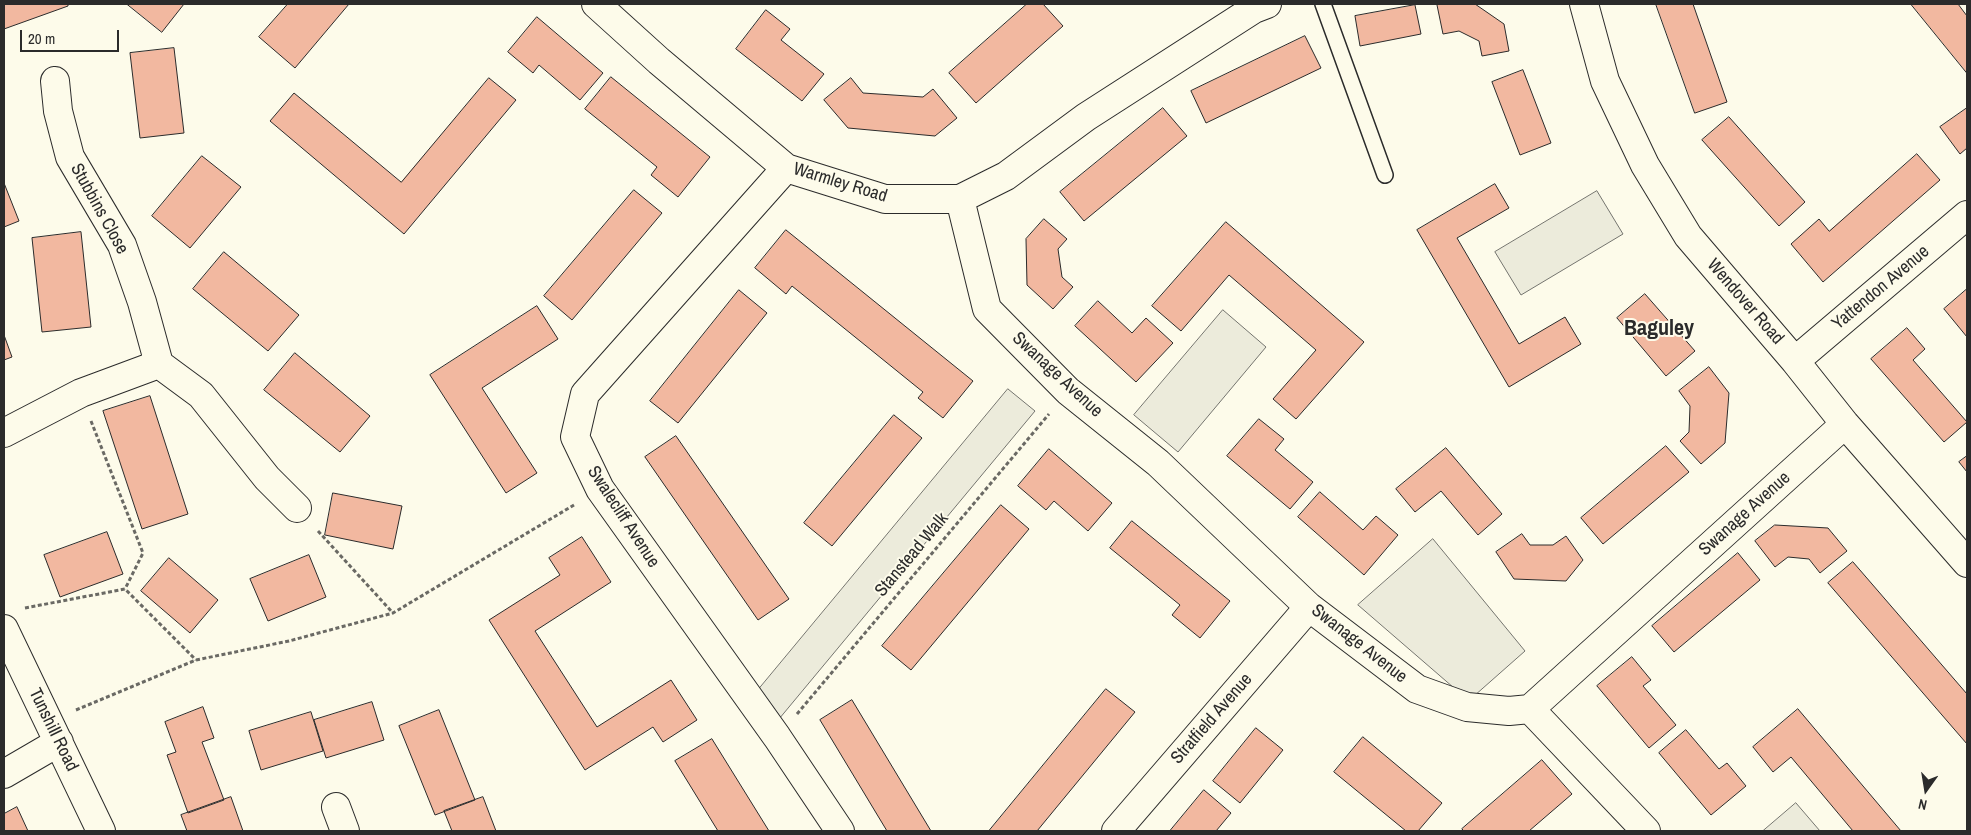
<!DOCTYPE html>
<html>
<head>
<meta charset="utf-8">
<style>
  body { margin:0 }
  #map { position:relative; width:1971px; height:835px; overflow:hidden; background:#fdfbea; font-family:"Archivo Narrow",sans-serif }
  canvas { display:block }
  .frame { position:absolute; inset:0; border:5px solid #2b2b2b; pointer-events:none }
  .north { position:absolute; left:1901px; top:765px; width:50px; height:50px; -webkit-text-stroke:4px #fdfbea; paint-order:stroke; rotate:193deg; font-size:14px; font-weight:700; line-height:20px; text-align:center; color:#2b2b2b }
  .north::after { content:''; display:block; margin:auto; width:18px; height:22px; background:#2b2b2b; clip-path:polygon(50% 0,100% 100%,50% 72%,0 100%) }
  .scale { position:absolute; left:20px; top:30px; width:99px; height:22px; box-sizing:border-box; border:2px solid #2b2b2b; border-top:0; padding-left:6px; font-size:15px; line-height:18px; white-space:nowrap; color:#2b2b2b; -webkit-text-stroke:4px #fdfbea; paint-order:stroke }
</style>
</head>
<body>
<div id="map">
<canvas width="1971" height="835"></canvas>
<div class="frame"></div>
<div class="north">N</div>
<div class="scale">20 m</div>
</div>
<script>
const context = document.querySelector('canvas').getContext('2d');
context.lineJoin = 'round';
function fillPath(path, color) {
  context.fillStyle = color;
  context.fill(path, 'evenodd');
}
function strokePath(path, color, width, dash) {
  context.strokeStyle = color;
  context.lineWidth = width;
  context.lineCap = dash ? 'butt' : 'round';
  context.setLineDash(dash || []);
  context.stroke(path);
}
function drawText(font, color, halo, rows, align = 'center') {
  context.font = font + ' "Archivo Narrow",sans-serif';
  context.lineWidth = 4;
  context.setLineDash([]);
  context.textBaseline = 'middle';
  context.strokeStyle = halo;
  context.fillStyle = color;
  for (const [text, x, y, turn = 0] of rows) {
    context.save();
    context.translate(x, y);
    context.rotate((+turn || 0) * Math.PI / 180);
    context.textAlign = isNaN(turn) ? turn : align;
    if (halo) context.strokeText(text, 0, 0);
    context.fillText(text, 0, 0);
    context.restore();
  }
}
const green = new Path2D(`
  M1597,191L1623,234L1521,295L1495,252Z
  M1223,310L1266,347L1178,452L1134,415Z
  M1008,389L1035,411L779,719L759,689Z
  M1433,539L1525,651L1474,696L1461,694L1358,605Z
  M1796,803L1820,831H1763Z`);
fillPath(green, '#ecebdb');
strokePath(green, '#74746e', 1);
const building = new Path2D(`
  M4,4H68V6L4,29Z
  M127,4H184L162,32Z
  M288,4H349L295,68L259,37Z
  M1027,4H1043L1063,26L976,103L949,73Z
  M1442,4H1475L1504,24L1509,51L1482,56L1479,41L1459,31L1443,34L1437,5Z
  M1656,4H1693L1727,102L1695,113Z
  M1911,4H1958L1967,16V73Z
  M1415,5L1421,34L1360,46L1355,16Z
  M766,10L790,29L781,40L824,74L802,101L736,49Z
  M537,17L603,73L580,100L539,65L533,73L508,52Z
  M1305,36L1321,68L1206,123L1191,91Z
  M174,48L184,133L140,138L130,53Z
  M1523,70L1551,143L1520,155L1492,82Z
  M611,77L710,157L678,197L651,175L657,167L585,109Z
  M489,78L516,100L404,234L270,121L294,93L401,182Z
  M851,78L863,93L923,97L933,89L957,118L935,136L848,128L824,100Z
  M1163,108L1187,136L1084,221L1060,192Z
  M1967,108V148L1960,154L1940,127Z
  M1729,117L1805,202L1779,226L1702,140Z
  M1917,154L1940,180L1823,282L1791,244L1819,219L1829,231Z
  M202,156L241,187L190,248L152,216Z
  M4,183L19,221L4,227Z
  M1495,184L1509,208L1457,238L1519,344L1565,317L1581,344L1509,387L1417,230Z
  M634,190L662,213L572,320L544,296Z
  M1044,219L1067,239L1058,249L1062,277L1073,287L1053,309L1027,285L1026,239Z
  M1226,222L1364,342L1296,419L1273,399L1316,350L1229,275L1181,331L1152,306Z
  M786,230L973,381L943,418L918,398L923,392L792,286L786,294L755,268Z
  M81,232L91,327L42,332L32,238Z
  M224,252L299,315L268,351L193,289Z
  M1967,289V337L1944,309Z
  M739,290L767,313L678,423L650,401Z
  M1645,294L1695,351L1666,376L1617,318Z
  M1098,301L1132,333L1146,318L1173,343L1136,382L1075,326Z
  M537,306L558,339L482,388L537,473L506,493L430,375Z
  M1907,328L1925,349L1913,360L1967,422L1944,442L1871,359Z
  M4,335L12,357L4,360Z
  M295,353L370,416L340,452L264,390Z
  M1709,367L1729,393L1725,443L1701,464L1680,441L1689,432L1690,406L1679,391Z
  M150,396L188,514L142,529L103,411Z
  M894,415L922,438L832,546L804,523Z
  M1259,419L1284,439L1275,450L1313,482L1290,509L1227,456Z
  M676,436L789,599L758,620L645,457Z
  M1666,446L1689,472L1603,544L1581,518Z
  M1446,448L1502,514L1478,535L1441,491L1415,512L1396,489Z
  M1049,449L1112,503L1088,531L1054,501L1046,510L1018,486Z
  M1967,456V472L1959,462Z
  M1320,492L1363,530L1376,516L1398,535L1364,575L1298,517Z
  M333,493L402,506L393,549L325,535Z
  M1001,505L1029,529L911,670L882,646Z
  M1132,521L1230,601L1200,638L1172,615L1180,605L1110,548Z
  M1775,525L1828,528L1847,551L1820,573L1809,559L1788,557L1775,567L1755,541Z
  M107,532L123,574L60,597L44,555Z
  M1522,534L1530,545H1553L1566,536L1583,560L1566,581L1514,579L1496,552Z
  M582,537L611,582L535,631L597,727L671,680L697,720L663,742L653,727L585,770L489,620L560,575L549,558Z
  M1738,553L1760,580L1674,652L1652,626Z
  M309,555L326,597L268,621L250,579Z
  M169,558L218,600L190,633L141,591Z
  M1853,562L1967,694V744L1828,583Z
  M1632,657L1651,680L1643,686L1676,725L1649,748L1597,686Z
  M1106,689L1135,712L1037,831H989Z
  M852,700L931,831H887L820,720Z
  M372,702L384,740L326,758L314,720Z
  M203,707L214,738L202,742L224,800L188,813L167,755L176,752L165,722Z
  M1798,709L1901,831H1853L1791,757L1773,772L1753,747Z
  M439,710L475,800L435,815L399,726Z
  M311,712L323,751L261,770L249,731Z
  M1256,728L1283,750L1240,803L1213,781Z
  M1686,730L1719,769L1727,763L1746,786L1711,815L1659,753Z
  M1363,737L1442,803L1418,831H1406L1334,772Z
  M712,739L769,831H718L675,761Z
  M1542,760L1572,794L1529,831H1464L1462,829Z
  M1204,790L1231,813L1216,831H1170Z
  M231,797L243,831H187L181,815Z
  M483,797L496,831H452L444,811Z
  M17,807L28,831H4V814Z`);
fillPath(building, '#f2b8a0');
strokePath(building, '#2b2b2b', 1);
const service = new Path2D(`
  M1323,4L1385,175`);
const minor = new Path2D(`
  M596,4L659,61L786,168L885,199H960L1006,176L1086,117L1254,9L1267,4
  M1584,4L1605,81L1645,165L1688,236L1795,361L1845,424L1967,563
  M55,81L58,111L70,157L122,245L142,302L159,364L201,395L267,478L297,508
  M786,168L585,394L575,437L600,489L777,737L840,831
  M960,199L987,309L1068,391L1158,463L1309,607L1417,689L1467,707L1509,711L1530,709L1845,424
  M1795,361L1967,215
  M4,433L81,393L159,364
  M4,629L101,831
  M1530,709L1646,831
  M4,774L59,742
  M336,807L345,831
  M1116,831L1309,607`);
strokePath(service, '#2b2b2b', 18);
strokePath(minor, '#2b2b2b', 30);
strokePath(new Path2D(`
  M91,421L143,553L125,589
  M318,531L393,613
  M25,608L125,589L196,660
  M76,710L196,660L289,641L393,613L574,505
  M797,714L1049,414`), '#6a6964', 3, [4, 2.5]);
strokePath(service, '#fdfbea', 15);
strokePath(minor, '#fdfbea', 28);
drawText('18px', '#2b2b2b', '#fdfbea', [
  ["Warmley Road",840,183,17],
  ["Stubbins Close",99,209,61],
  ["Yattendon Avenue",1881,288,-40],
  ["Wendover Road",1745,302,49],
  ["Swanage Avenue",1057,375,43],
  ["Swanage Avenue",1745,514,-42],
  ["Swalecliff Avenue",623,517,57],
  ["Stanstead Walk",912,555,-50],
  ["Swanage Avenue",1359,644,38],
  ["Stratfield Avenue",1212,719,-49],
  ["Tunshill Road",53,730,64]
]);
drawText('bold 22px', '#2b2b2b', '#fdfbea', [
  ["Baguley",1659,329]
]);
</script>
</body>
</html>
